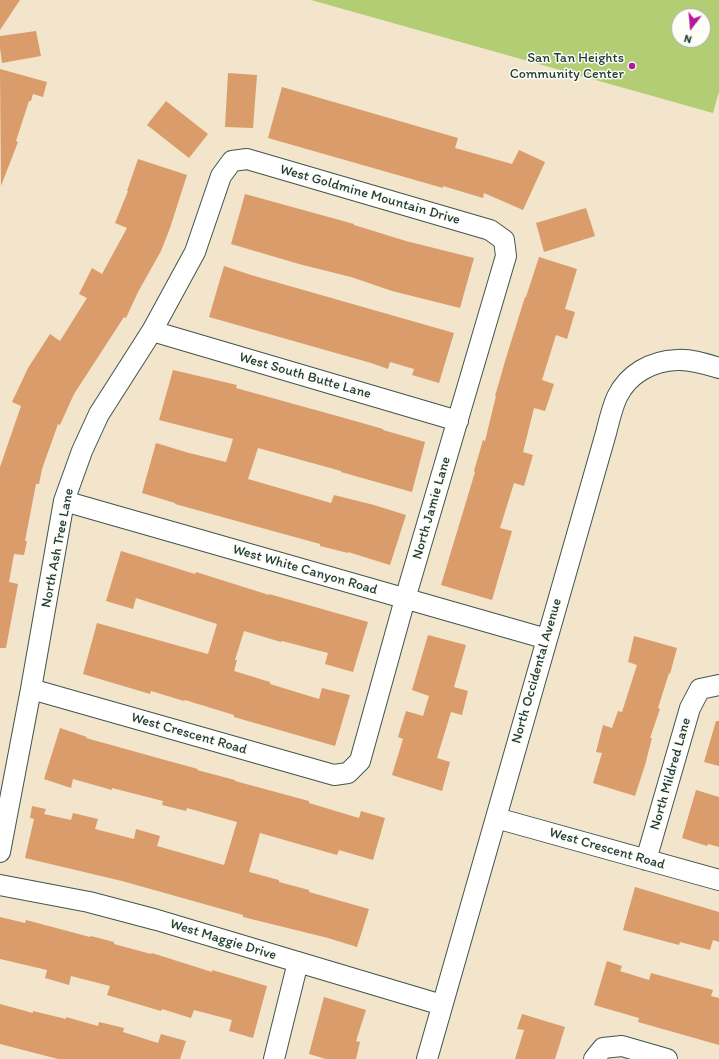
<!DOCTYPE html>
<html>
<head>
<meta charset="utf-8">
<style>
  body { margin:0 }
  #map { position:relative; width:719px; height:1059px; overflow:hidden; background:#f2e5cb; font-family:Itim,sans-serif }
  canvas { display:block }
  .north { position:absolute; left:671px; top:8px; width:40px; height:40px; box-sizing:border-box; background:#fdfcf7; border:1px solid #a4b0a9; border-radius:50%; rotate:196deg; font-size:11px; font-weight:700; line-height:16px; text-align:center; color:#1f3d34 }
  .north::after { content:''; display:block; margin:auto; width:14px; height:18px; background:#b5179e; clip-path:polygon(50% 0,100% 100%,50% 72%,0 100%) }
</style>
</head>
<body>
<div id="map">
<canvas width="719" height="1059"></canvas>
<div class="north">N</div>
</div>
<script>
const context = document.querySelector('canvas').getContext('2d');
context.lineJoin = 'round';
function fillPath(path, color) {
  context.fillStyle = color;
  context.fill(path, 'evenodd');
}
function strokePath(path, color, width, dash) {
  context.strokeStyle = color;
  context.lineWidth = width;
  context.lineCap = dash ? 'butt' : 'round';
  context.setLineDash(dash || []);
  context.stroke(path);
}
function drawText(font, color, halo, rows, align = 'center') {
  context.font = font + ' Itim,sans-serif';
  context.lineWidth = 3;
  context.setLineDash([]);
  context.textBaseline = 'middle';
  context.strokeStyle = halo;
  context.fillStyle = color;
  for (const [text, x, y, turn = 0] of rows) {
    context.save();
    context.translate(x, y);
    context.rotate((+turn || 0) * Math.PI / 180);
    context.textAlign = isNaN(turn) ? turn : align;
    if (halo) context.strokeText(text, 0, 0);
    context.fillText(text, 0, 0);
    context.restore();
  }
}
fillPath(new Path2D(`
  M311,0H719V92L713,113ZM679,16H703V40H679Z`), '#b2cd73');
fillPath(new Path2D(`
  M0,0H20L0,30Z
  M36,31L41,56L2,63L0,48V36Z
  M0,69L47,82L43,97L33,94L31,101H29L16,141L18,142L1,186Z
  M228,73L257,75L253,128L225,127Z
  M282,87L458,138L455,148L512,164L519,150L545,162L523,210L484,193L483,198L443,186V188L268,138Z
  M166,101L208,134L189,158L147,125Z
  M138,159L187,175L170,228L161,251L138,292L126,318L124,317L74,394L60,425L58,424L42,469L39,484H36L25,541H27L24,555L14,554L9,582L18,584L6,648H0V467L21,406L12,402L28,368L50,334L60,341L87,298L79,294L92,268L102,274L127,228L115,223L128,191H127Z
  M245,194L354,224V225L406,241L474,258L460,308L392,291L351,277L299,264L231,244Z
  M586,208L595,236L544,252L536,223Z
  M539,257L577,269L565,309L575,312L567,339L556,335L542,380L554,384L545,411L534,408L523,452L533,455L524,486L514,483L500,528L512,531L492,600L441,585L475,472L474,471L483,440L485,441L496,396H495L506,358L525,297H526Z
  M224,266L251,275L454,333L439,383L412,375L414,369L390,362L388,369L371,363L209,317Z
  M173,370L237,385L236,388L348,419L383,429V430L425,442L412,492L341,472V471L258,448L248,479L331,503L334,495L374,505L406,515L390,565L348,552V553L320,546V544L175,504V503L142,493L156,443L189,453L226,462L233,439L159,420Z
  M121,551L195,574L196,572L269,595V594L368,622L353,672L325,664L328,653L282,641L281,642L244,631L235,660H237L234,671L270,682V684L319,699L322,688L350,695L335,746L234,717V715L185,700L184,701L151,691L150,694L83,674L97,623L208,654L217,624L136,598L133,609L106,601Z
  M428,635L466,645L454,687L468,691L462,715L451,712L437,758L450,762L442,791L392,775L403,739L398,737L406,711L423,716L429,696L412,690Z
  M634,636L677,648L670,674L669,673L658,708L660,709L650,738H652L645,765L635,796L593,783L602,753L596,752L603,725L612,728L618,711L622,712L637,665L628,662Z
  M716,721H719V766L704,762Z
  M60,728L87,737L86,738L165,760L198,769L197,770L235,780V781L309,801V803L359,818L361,811L385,818L373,860L339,850L337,855L260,833L249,872L279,880V882L309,890V892L369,909L357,947L328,938L243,917V915L122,881L25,858L34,819L30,818L32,806L46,809L44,814L71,820L73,813L98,819L95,829L134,839L136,829L160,836L157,846L224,865L237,822L187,808L186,811L162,805L163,801L112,788V790L73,779L71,788L44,779Z
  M696,790L719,797V847L708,844L707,846L682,838Z
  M635,887L719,912V942L713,940L710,950L680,942L679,945L623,930Z
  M0,917L25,923L26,920L90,937L91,936L114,942V944L151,954L152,953L212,972V970L267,986L253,1038L229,1031L232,1020L194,1010L191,1018L162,1009L161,1011L107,995L110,986L71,976L69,985L45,978L47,970L0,959Z
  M607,961L622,966L620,971L649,980L651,973L713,990L711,996L719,998V1045L638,1022L639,1018L594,1005Z
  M324,997L366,1010L356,1041L360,1042L356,1059H326L309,1054Z
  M0,1004L33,1013V1011L66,1019V1017L98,1026L99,1022L124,1028L123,1032L158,1043L161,1034L186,1041L180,1059H58L0,1044Z
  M522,1014L565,1027L555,1059H515L524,1030L517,1029Z`), '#d99c6a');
const minor = new Path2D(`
  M152,331L458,421
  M64,501L547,639
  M496,818L719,880
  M0,852L31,689L64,501L82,451L99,414L152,331L195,252L221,176L232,161L247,159L490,230L504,240L506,256L405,599L360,761L348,773L334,775L31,689
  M646,860L690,708L700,689L719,685
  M0,885L89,902L157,920L442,1005
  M274,1059L298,962
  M427,1059L606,433C609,421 612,408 617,397C628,374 651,361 677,360C691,359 706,364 719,368
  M594,1059L603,1048L622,1046L667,1059`);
strokePath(minor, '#3f564b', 22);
strokePath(minor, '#fff', 20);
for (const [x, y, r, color] of [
  [632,66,4,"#b5179e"]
]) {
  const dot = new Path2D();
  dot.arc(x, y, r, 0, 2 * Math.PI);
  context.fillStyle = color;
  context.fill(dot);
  strokePath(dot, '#fdfcf7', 1.5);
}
drawText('14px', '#1f3d34', '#fdfcf7', [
  ["San Tan Heights",624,58],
  ["Community Center",624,74]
], 'right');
drawText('14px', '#1f3d34', '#fdfcf7', [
  ["West Goldmine Mountain Drive",370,195,16],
  ["West South Butte Lane",305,376,16],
  ["North Jamie Lane",432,508,-74],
  ["North Ash Tree Lane",58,548,-79],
  ["West White Canyon Road",305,570,16],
  ["North Occidental Avenue",537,671,-74],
  ["West Crescent Road",189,734,16],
  ["North Mildred Lane",671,774,-74],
  ["West Crescent Road",607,849,16],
  ["West Maggie Drive",223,940,17]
]);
</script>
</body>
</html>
